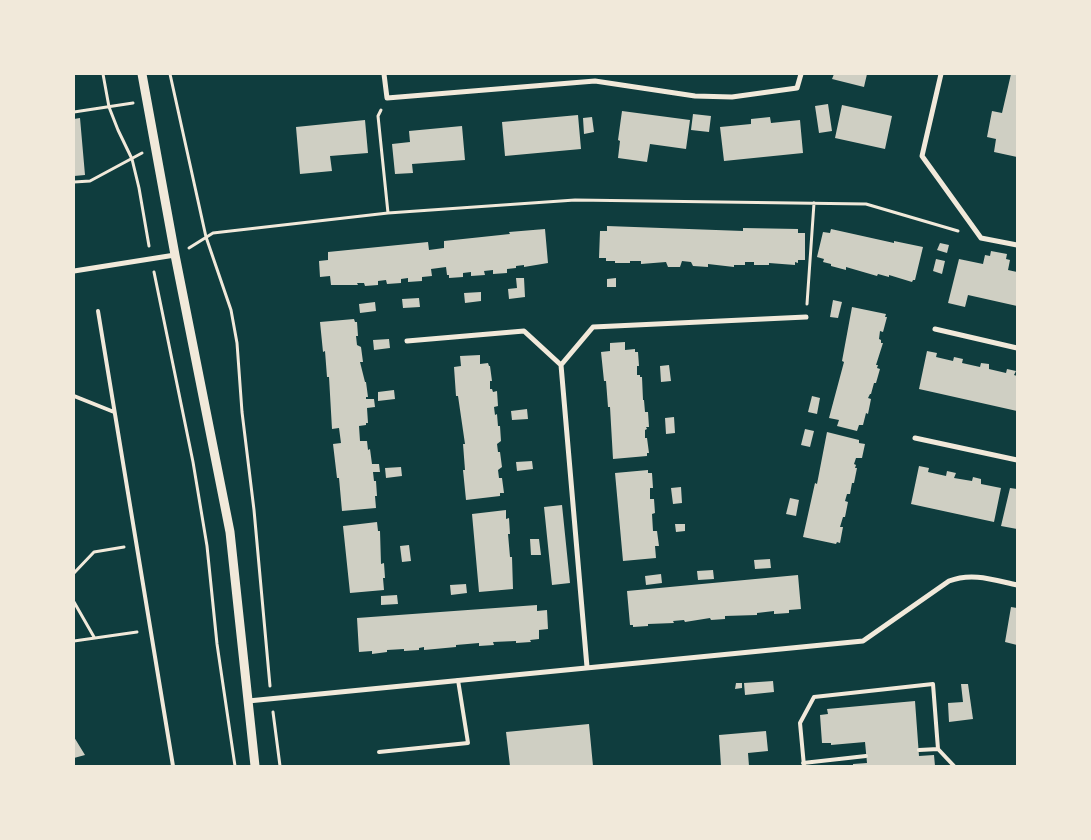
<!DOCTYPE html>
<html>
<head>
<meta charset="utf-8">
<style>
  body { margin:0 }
  #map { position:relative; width:1091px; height:840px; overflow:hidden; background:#0f3d3e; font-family:"Work Sans",sans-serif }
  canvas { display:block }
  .frame { position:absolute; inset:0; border:75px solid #f1e9da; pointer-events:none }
</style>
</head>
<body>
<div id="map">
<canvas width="1091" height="840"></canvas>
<div class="frame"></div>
</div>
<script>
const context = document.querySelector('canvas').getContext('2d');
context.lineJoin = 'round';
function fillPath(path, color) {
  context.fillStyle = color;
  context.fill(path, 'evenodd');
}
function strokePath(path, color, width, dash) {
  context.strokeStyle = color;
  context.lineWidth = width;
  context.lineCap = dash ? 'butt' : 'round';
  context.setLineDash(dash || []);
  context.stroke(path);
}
fillPath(new Path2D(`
  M834,74H867L864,87L832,79Z
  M1011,74H1017V157L994,152L996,139L987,137L992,111L1002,113Z
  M828,104L832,131L819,133L815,106Z
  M842,105L892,116L885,149L835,138Z
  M622,111L690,120L686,149L650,144L647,162L618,158L620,141L618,140Z
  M693,114L711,116L709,132L691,130Z
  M578,115L581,149L505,156L502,122Z
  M592,117L594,132L584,134L583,118Z
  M770,117L771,123L800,120L803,153L724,161L720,127L751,124V119Z
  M80,118L85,175L74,176V119Z
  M365,120L368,153L330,156L332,171L300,174L296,127Z
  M462,126L465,160L412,164L413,173L395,174L392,144L410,142L409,131Z
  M607,226L743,231V228L798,229V233H805V260H798V263L795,262V265L769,263V265H754V262H745V265H734V267L708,264V267L693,266L691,262L682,261L680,267H668L666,262L641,264V261H630V263H615V261H606V258H599L600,231H607Z
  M545,229L548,263L524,267V265L516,266V268L507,269V273L493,274V270L484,271L485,275L471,276V272L463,273V277L449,278V275H447L446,267L431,269L432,276L422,277V281L408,282V278L401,279V283L387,284L386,280L378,281V285L365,286L364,283H357L358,285H331L330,276L320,277L319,261L328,260V252L428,242L429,250L444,248V241L510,234L509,232Z
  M831,229L894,243V241L923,247L915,280H913L912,282L889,275V277L878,274L877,276L846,267V270L831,266V264L823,262L824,259L817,257L823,232L830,233Z
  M940,243L949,245L947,253L937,250Z
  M991,251L1007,254L1006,259L1010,260L1008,270L1017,272V306L968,295L965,307L948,303L959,259L983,264L985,255L990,256Z
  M936,259L945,261L942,274L933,271Z
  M516,278H524L525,297L509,299L508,289L517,288Z
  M616,278V287H607V279Z
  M481,292V301L465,303L464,293Z
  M419,298L420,307L403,308L402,299Z
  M833,300L842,302L838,318L830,317Z
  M375,302L376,311L360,313L359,304Z
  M852,307L886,314L885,317H887L883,332L880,331L879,339L881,340V343H883L876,365H878L877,368L880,369L876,383H874L871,394H870L868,398L871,399L868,414L866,413L863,425H859L857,431L837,426L839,420L829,418L844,362L842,361Z
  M354,319L355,322H357L358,336H356L357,345L361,347L363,362H360L365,382H366L368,397H366V399H374L375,407L367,408L368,423H366V425L359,426L360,441H367L368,450L370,449L372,464H379L380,472H373L374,481H376L377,496H375L376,508L342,511L339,478H337L333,444L341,443L339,428L332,429L329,377H327L325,351L323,352L320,322Z
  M389,339L390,348L374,350L373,340Z
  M625,342V350L635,349V352H638L639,366H637V375H640V377H642L643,400H644L645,412H648L649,427H646L647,429L645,430V438H647L649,453H647V456L613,459L610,407H608L606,381H604L601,352L610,351V343Z
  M927,351L937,353L936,357L953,361L954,357L963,359L962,363L980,367L981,363L989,364V369L1006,373L1007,369L1016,371L1014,375L1017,376V411L919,389Z
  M480,355V364L488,363L489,366H490L492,381H490V389H492L493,392L497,391L498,406L494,407L495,415L497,414L498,426H500L501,441L497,444L498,452H500L502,467L498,470L499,478H502L504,493H500V496L466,500L463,470H465L463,444H465L458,396H456L454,367L461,366L460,356Z
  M669,365L671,381L661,382L660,366Z
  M394,390L395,399L378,401V392Z
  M812,396L820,398L817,414L808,412Z
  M527,409L528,419L512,420L511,411Z
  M674,417L675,433L666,434L665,418Z
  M805,429L814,431L810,447L801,445Z
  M827,432L859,440V443L865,444L862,458H856L854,464L856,465L855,468H857L854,483H852L850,494H847L845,501L848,502L845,517H843L840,527H843L840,543L837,542L836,544L803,537L815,483L817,484Z
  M532,461L533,469L517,471L516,462Z
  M919,466L929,468L928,472L946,476L947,471L956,473L954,478L972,481L973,477L981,479V484L1001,488L994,522L911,504Z
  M401,467L402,476L386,478L385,468Z
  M648,470V473H652L653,488H650V499H654L655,513L652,514L653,531H657L659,546H655L656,558L623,561L615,473Z
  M681,487L682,503L673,504L671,488Z
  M1010,488L1017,489V529L1001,526Z
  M790,498L799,500L796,516L786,514Z
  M562,505L570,583L552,585L544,507Z
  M506,510V519L509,518L510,534H508L510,557H512L513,589L479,592L472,514Z
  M377,522L378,531H380L381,564L384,563L385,578H383L384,590L350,593L343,526Z
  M675,524H685V531L676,532Z
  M530,539H539L541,555H531Z
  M409,545L411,561L402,562L400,546Z
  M770,559L771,568L755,569L754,560Z
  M713,570L714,579L698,580L697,571Z
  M661,574L662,583L646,585L645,576Z
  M798,575L801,609L789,610V613L774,614V611L757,613V615L725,616V619L711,620L710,618L685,622L684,620L673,621L674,623L648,624V626L633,627V625H630L627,591Z
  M466,584L467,593L451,595L450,585Z
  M397,595L398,604L381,605V596Z
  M537,605V611L547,610L548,629L539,630V639L530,640L531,642L516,643V641L493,642L494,645L479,646V643L456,645V647L424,650V647L419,648V650L404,651V649L387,650V652L372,654V651L359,652L357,618Z
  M1011,607L1017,608V645L1005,642Z
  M773,681L774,692L745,695L744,683Z
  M736,683H742V688L735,689Z
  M961,684H968L973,719L949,722L948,703L963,702Z
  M915,701L919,756L934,755L935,766H853V764L867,763L865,742L831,745V743H822L820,715L828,714L827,709Z
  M589,724L593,766H510L506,732Z
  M766,731L768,751L748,753L749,766H721L719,735Z
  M74,737L85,755L74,758Z`), '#cfcfc3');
strokePath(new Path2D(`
  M103,74L109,107L118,130L132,159L139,188L149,246
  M170,74L206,237L231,310L237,343L242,412L254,510L270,686
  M381,110L378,116L388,213
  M74,112L133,103
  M74,182L90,181L142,153
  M189,248L213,233L388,213L575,200L866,204L958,231
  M154,272L193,462L207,546L217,644L235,766
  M807,304L814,203
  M74,573L94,552L124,547
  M74,602L94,637
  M74,641L137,632
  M273,712L280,766`), '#f1e9da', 3);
strokePath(new Path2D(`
  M98,311L173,766
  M74,396L114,412
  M919,750L938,749
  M379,752L468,743L458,680
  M803,763L866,756
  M804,766L800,723L814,697L933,684L938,749L954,766`), '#f1e9da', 4);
strokePath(new Path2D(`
  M384,74L387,98L595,81L695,96L732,97L797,88L801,74
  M941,74L922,156L981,238L1017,245
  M74,271L175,255
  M935,329L1017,348
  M407,341L524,331L561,365
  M915,438L1017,460
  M587,667L561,365L593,327L806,317
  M248,701L863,641L949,581C972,572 994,580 1017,585`), '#f1e9da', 5);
strokePath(new Path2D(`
  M142,74L175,255L230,532L255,766`), '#f1e9da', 9);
</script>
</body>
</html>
